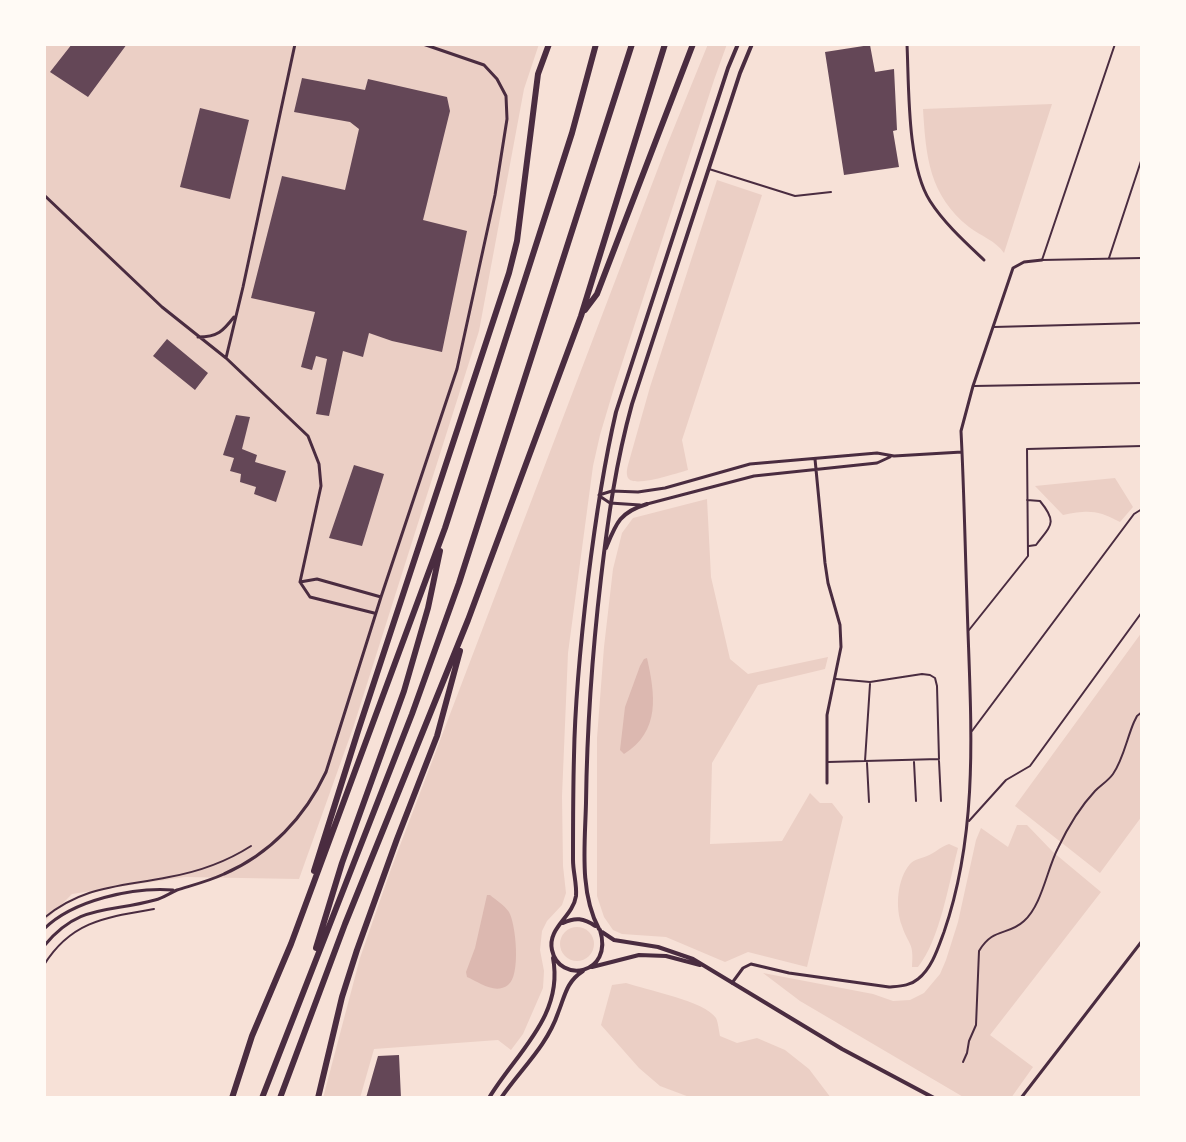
<!DOCTYPE html>
<html>
<head>
<meta charset="utf-8">
<style>
  body { margin:0 }
  #map { position:relative; width:1186px; height:1142px; overflow:hidden; background:#f7e1d7; font-family:"IBM Plex Sans",sans-serif }
  canvas { display:block }
  .frame { position:absolute; inset:0; border:46px solid #fffaf5; pointer-events:none }
</style>
</head>
<body>
<div id="map">
<canvas width="1186" height="1142"></canvas>
<div class="frame"></div>
</div>
<script>
const context = document.querySelector('canvas').getContext('2d');
context.lineJoin = 'round';
function fillPath(path, color) {
  context.fillStyle = color;
  context.fill(path, 'evenodd');
}
function strokePath(path, color, width, dash) {
  context.strokeStyle = color;
  context.lineWidth = width;
  context.lineCap = dash ? 'butt' : 'round';
  context.setLineDash(dash || []);
  context.stroke(path);
}
fillPath(new Path2D(`
  M44,44H539L524,89L479,331L353,728L299,879L185,877L72,894L44,922Z
  M708,44H727L714,80L614,388L600,435L593,466L568,653L562,796L563,866L566,893L562,905L547,921L542,931L540,950L544,971L543,988L523,1034L511,1050L498,1040L374,1049L360,1098H323L360,958L391,869L665,150Z
  M1052,104L1004,253C996,241 981,236 969,227C929,195 926,157 923,109Z
  M717,180L762,195L682,440L688,470C677,473 634,488 628,478C626,474 627,469 628,465L650,387Z
  M1115,478L1133,507L1120,522C1097,510 1089,510 1063,515L1035,486Z
  M707,499L711,577L730,659L748,674L828,657L825,669L758,685L712,763L710,844L782,841L810,793L820,803H832L843,817L807,967L748,952L725,962L666,937L622,934L613,930L604,917L597,896V738L604,647L613,569L622,533L633,518Z
  M1142,632V816L1100,873L1015,806Z
  M1017,825H1027L1053,852L1101,892L990,1035L1033,1067L1011,1098H965L800,1001L763,973L873,994L893,1001L910,1000L924,993L940,974L946,960L958,922L976,840L981,828L1008,847Z
  M949,844L958,848C949,882 940,940 918,967H912C914,941 909,947 902,926C895,908 897,879 910,864C915,859 920,859 927,856C935,853 940,847 949,844Z
  M560 944a17 17 0 1 1 34 0a17 17 0 1 1-34 0Z
  M626,983C646,990 705,1001 716,1018C718,1022 719,1031 720,1036L737,1043L757,1038L785,1050L809,1069L831,1098H692L660,1086L639,1068L601,1025L612,985Z`), '#ebcfc5');
fillPath(new Path2D(`
  M647,658C655,694 661,731 624,754L620,750L625,707L640,666L644,659Z
  M487,895H490C496,900 504,905 509,912C516,924 521,976 508,985C495,995 479,982 467,977L466,972L475,948Z`), '#dcb8b0');
fillPath(new Path2D(`
  M72,44H127L88,97L50,72Z
  M870,45L875,72L894,69L897,130L893,131L899,167L844,175L825,52Z
  M302,78L365,90L368,79L447,97L450,111L423,220L467,231L442,352L392,341L369,333L363,357L343,351L329,416L316,414L327,359L316,356L312,370L301,367L315,312L251,298L282,176L345,190L359,129L350,122L294,112Z
  M200,108L249,120L230,199L180,187Z
  M167,339L208,373L195,390L153,356Z
  M236,415L250,417L242,449L257,455L255,462L286,471L276,502L254,494L256,487L240,482L241,474L230,471L234,458L223,455Z
  M354,465L384,474L362,546L329,538Z
  M399,1055L401,1098H366L378,1056Z`), '#644757');
strokePath(new Path2D(`
  M44,918C84,885 121,887 169,877C197,872 226,862 251,846
  M44,965C71,921 107,917 154,909
  M963,1062L967,1053L969,1041L976,1025L979,951C993,927 1008,936 1024,921C1042,905 1047,869 1058,848C1067,829 1080,807 1095,791C1101,785 1108,781 1113,774C1123,760 1127,738 1134,722L1137,716L1142,712`), '#4a2c40', 2);
strokePath(new Path2D(`
  M1115,44L1042,260L1142,258
  M709,169L795,196L831,192
  M1109,258L1142,158
  M994,327L1142,323
  M974,386L1142,383
  M1027,500L1040,501C1058,523 1051,525 1036,545L1029,546
  M969,630L1028,556L1027,449L1142,446
  M972,731L1134,514L1142,509
  M865,761L870,684
  M939,761L941,801
  M828,762L939,759L937,686L935,678L930,675L922,674L870,682L836,679
  M914,762L916,801
  M867,763L869,802
  M969,821L1006,780L1030,766L1142,612`), '#4a2c40', 2);
strokePath(new Path2D(`
  M907,44C909,87 907,165 930,201C944,223 965,242 984,260
  M44,195L162,307L226,358L308,436L319,464L321,486L300,582
  M198,337C218,337 223,331 234,317
  M226,358L243,287L295,44
  M815,459L825,563L828,583L840,625L841,647L827,715V783
  M599,495L612,491L638,492L665,488L750,464L877,453L894,456L962,452
  M601,497L610,503L640,505
  M647,504L754,476L877,463L890,457
  M300,582L310,597L374,613
  M300,582L317,579L381,597
  M44,929C73,900 133,887 173,890
  M44,946C79,903 109,913 155,900C163,898 170,893 177,890C193,885 209,881 224,874C270,854 305,817 326,772L381,597L457,369L495,195L507,119L506,96L497,79L484,65L423,44
  M732,983L743,968L751,964L789,973L889,987C900,986 910,986 918,979C932,968 938,948 944,932C981,825 970,712 967,601C965,545 964,488 961,431L973,386L1013,268L1024,262L1042,260
  M1021,1098L1142,941`), '#4a2c40', 3);
strokePath(new Path2D(`
  M606,548C616,523 620,512 647,504
  M563,923C575,917 584,918 595,926
  M599,929C579,892 585,844 586,803C587,726 592,655 601,578C608,518 616,462 632,404L740,73L752,44
  M600,930C614,975 559,984 552,950C547,928 573,917 576,896C577,884 573,872 573,860C573,825 573,791 574,756C575,697 581,639 588,580C595,523 603,468 616,412L728,68L738,44
  M602,932L614,940L658,947L693,959L842,1049L934,1098
  M592,967L639,955L666,956L700,965
  M489,1098C516,1053 564,1016 553,958
  M501,1098C520,1070 547,1046 558,1013C565,996 566,982 583,971`), '#4a2c40', 4);
strokePath(new Path2D(`
  M585,310L597,294L693,44
  M314,871L358,731L509,273L517,241L538,74L549,44
  M316,948L342,863L404,691L428,608L440,551
  M232,1098L252,1036L291,944L445,528L572,133L596,44
  M262,1098L412,714L459,583L632,44
  M280,1098L345,924L468,620L581,316L665,44
  M318,1098L342,997L357,950L397,839L437,736L460,651`), '#4a2c40', 6);
</script>
</body>
</html>
